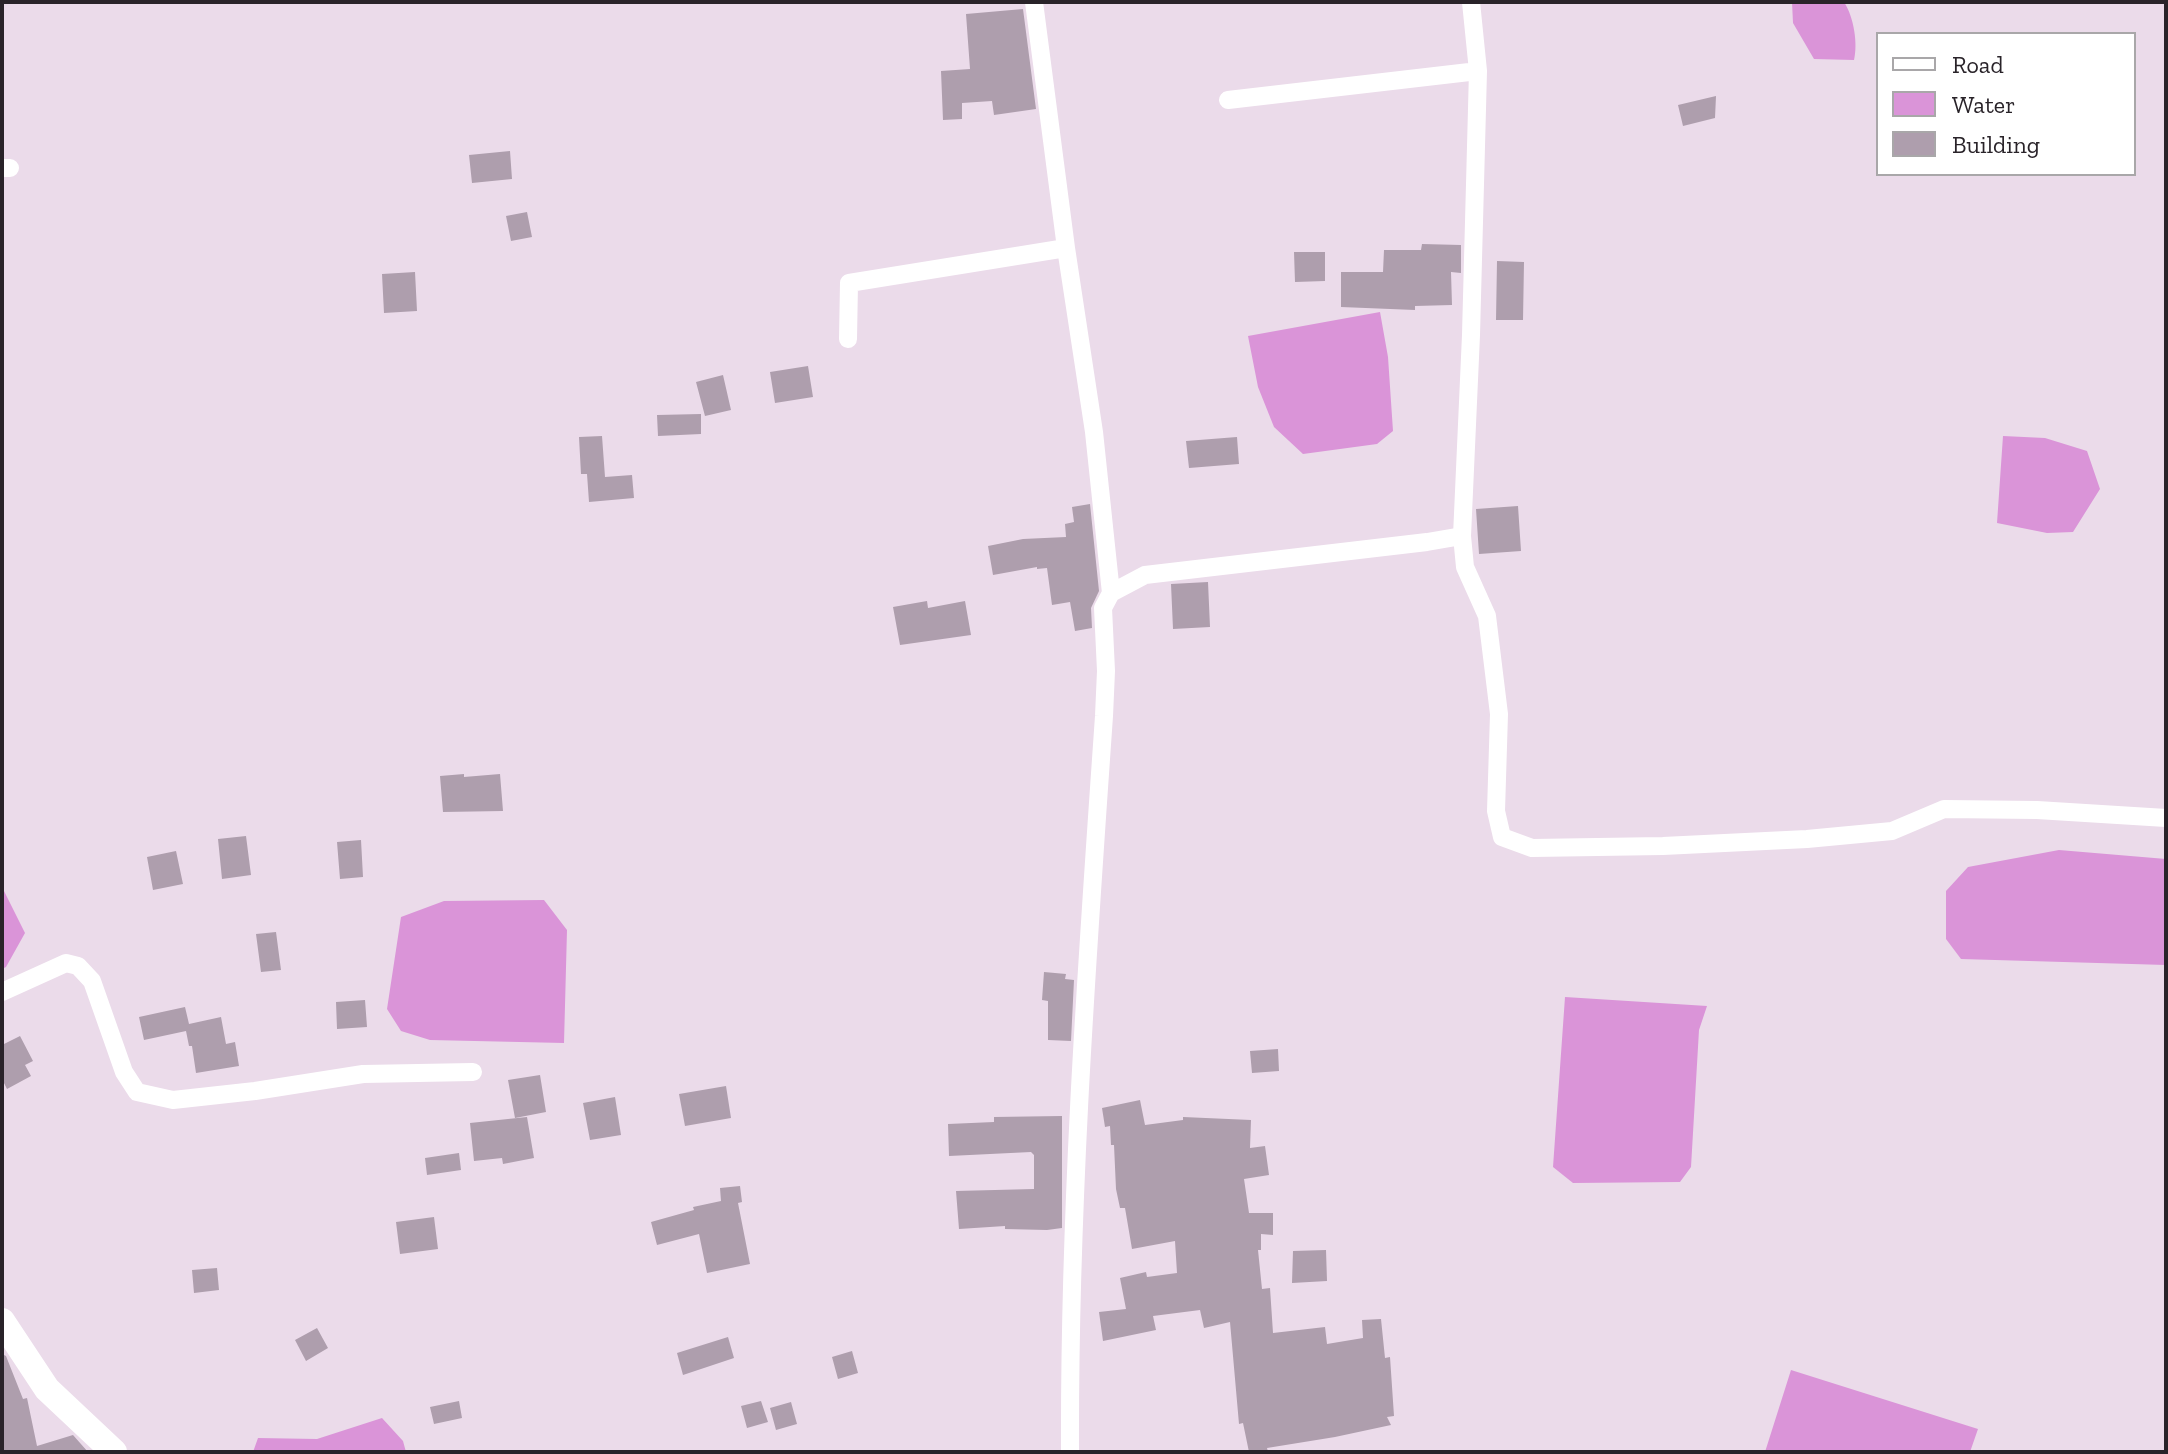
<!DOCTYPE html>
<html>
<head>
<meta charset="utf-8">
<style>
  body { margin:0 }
  #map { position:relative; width:2168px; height:1454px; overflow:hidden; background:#ebdbea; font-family:"Zilla Slab",serif }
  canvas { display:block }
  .frame { position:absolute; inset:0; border:4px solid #292329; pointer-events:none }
  .legend { position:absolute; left:1876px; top:32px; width:260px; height:144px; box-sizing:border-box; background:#fff; border:2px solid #a9a7a9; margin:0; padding:10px 14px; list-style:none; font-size:24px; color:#292329 }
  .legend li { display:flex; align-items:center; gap:16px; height:40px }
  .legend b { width:40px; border:2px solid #a9a7a9 }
</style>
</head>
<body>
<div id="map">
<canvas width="2168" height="1454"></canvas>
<div class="frame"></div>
<ul class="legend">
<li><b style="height:10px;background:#fff"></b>Road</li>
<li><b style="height:22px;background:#da94d8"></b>Water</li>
<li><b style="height:22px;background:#ae9ead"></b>Building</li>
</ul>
</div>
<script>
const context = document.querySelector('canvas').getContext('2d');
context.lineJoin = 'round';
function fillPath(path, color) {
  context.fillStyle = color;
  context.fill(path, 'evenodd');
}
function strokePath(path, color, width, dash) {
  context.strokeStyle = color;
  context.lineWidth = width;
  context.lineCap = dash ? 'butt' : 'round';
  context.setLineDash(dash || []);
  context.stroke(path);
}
fillPath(new Path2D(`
  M1792,2H1844C1854,17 1858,44 1854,60L1814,59L1793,23Z
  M1380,312L1388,357L1393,431L1377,444L1303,454L1274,427L1258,387L1248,336Z
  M2003,436L2045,438L2087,451L2100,489L2073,532L2047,533L1997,523Z
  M2059,850L2166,859V965L1961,959L1946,939V891L1968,867Z
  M2,887L25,933L6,967L2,969Z
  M544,900L567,930L564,1043L430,1040L401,1031L387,1009L401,917L444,901Z
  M1565,997L1707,1006L1699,1030L1691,1167L1680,1182L1573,1183L1553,1167Z
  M1791,1370L1978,1429L1970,1452H1765Z
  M382,1418L403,1441L406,1452H253L258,1438L317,1439Z`), '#da94d8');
fillPath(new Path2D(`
  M1023,9L1036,109L994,115L992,101L962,103V119L943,120L941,71L970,69L966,14Z
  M1716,96L1715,118L1683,126L1678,105Z
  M510,151L512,179L472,183L469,155Z
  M527,212L532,237L511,241L506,216Z
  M1422,244L1461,245V273L1451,272L1452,305L1415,306V310L1341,307V272H1383L1384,250H1421Z
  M1294,252H1325V281L1295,282Z
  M1497,261L1524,262L1523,320H1496Z
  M415,272L417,311L384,313L382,274Z
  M808,366L813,397L775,403L770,372Z
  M723,375L731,410L705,416L696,382Z
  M701,414V434L658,436L657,415Z
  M602,436L605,477L632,475L634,498L589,502L587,474H581L579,437Z
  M1237,437L1239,464L1189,468L1186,441Z
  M1090,504L1099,591L1091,608L1092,628L1075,631L1070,602L1052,605L1047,568L1037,569V567L993,575L988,546L1023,539L1066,537L1065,524L1074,522L1072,507Z
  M1518,506L1521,551L1479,554L1476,509Z
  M1208,582L1210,627L1173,629L1171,584Z
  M927,601L928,608L965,601L971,635L900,645L893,607Z
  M464,774V777L500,774L503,811L443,812L440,776Z
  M246,836L251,875L222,879L218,839Z
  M361,840L363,877L340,879L337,842Z
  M176,851L183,884L153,890L147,857Z
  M276,932L281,970L261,972L256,934Z
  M1044,972L1066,974L1065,979L1074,980L1071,1041L1048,1040V1001L1042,1000Z
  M365,1000L367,1027L337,1029L336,1002Z
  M185,1007L189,1024L221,1017L226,1044L235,1042L239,1066L196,1073L192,1046H189L186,1031L144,1040L139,1017Z
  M20,1036L33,1061L25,1065L31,1076L7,1089L2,1079V1045Z
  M1278,1049L1279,1071L1252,1073L1250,1051Z
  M540,1075L546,1112L515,1118L508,1080Z
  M726,1086L731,1118L685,1126L679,1094Z
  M615,1097L621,1135L590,1140L583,1103Z
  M1140,1100L1145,1125L1183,1120V1117L1251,1120L1250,1148L1265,1146L1269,1175L1244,1179L1249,1213H1273V1235L1261,1234V1250H1258L1262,1289L1270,1288L1273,1333L1325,1327L1327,1344L1363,1338L1362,1320L1381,1319L1385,1358L1390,1357L1394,1416L1387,1417L1391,1425L1335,1437L1267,1448L1268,1452H1249L1243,1423L1239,1424L1230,1322L1204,1328L1200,1310L1153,1316L1156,1330L1103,1341L1099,1312L1126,1309L1120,1278L1146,1272L1147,1277L1177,1273L1175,1241L1132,1249L1125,1208H1120L1116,1189L1114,1145H1111L1110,1126L1105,1127L1102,1108Z
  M1062,1116V1228L1047,1230L1005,1229V1226L959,1229L956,1191L1034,1189V1155L1031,1152L949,1156L948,1124L994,1122V1117Z
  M527,1117L534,1158L503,1164L502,1158L474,1161L470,1123Z
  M459,1153L461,1170L427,1175L425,1158Z
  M740,1186L742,1202L738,1203L750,1264L707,1273L699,1234L657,1245L651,1222L694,1210L693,1207L721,1201L720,1188Z
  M434,1217L438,1249L400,1254L396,1222Z
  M1326,1250L1327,1281L1292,1283L1293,1251Z
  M217,1268L219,1290L194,1293L192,1270Z
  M317,1328L328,1348L306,1361L295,1340Z
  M728,1337L734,1358L683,1375L677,1353Z
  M852,1351L858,1373L838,1379L832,1357Z
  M2,1354L6,1356L23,1399L27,1398L37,1446L73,1435L88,1452H2Z
  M459,1401L462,1418L434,1424L430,1407Z
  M761,1401L768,1422L747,1428L741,1406Z
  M791,1402L797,1424L776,1430L770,1408Z`), '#ae9ead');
strokePath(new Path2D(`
  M1034,2L1066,248L1094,432L1111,593
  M1228,100L1478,71
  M2,168H10
  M848,339L849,283L1066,248
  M1462,536L1465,567L1487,616L1499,714L1496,811L1502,837L1532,848L1663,846L1807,839L1892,831L1944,809L2037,810L2166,818
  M2,992L66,963L78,966L92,981L124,1072L137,1092L173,1100L255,1091L363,1074L473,1072
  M1070,1452C1069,1205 1087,962 1104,716L1106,671L1103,608L1111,593L1145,575L1427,542L1462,536L1471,335L1478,71L1471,2`), '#fff', 18);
strokePath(new Path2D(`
  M2,1321L47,1389L114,1452`), '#fff', 26);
</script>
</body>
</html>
